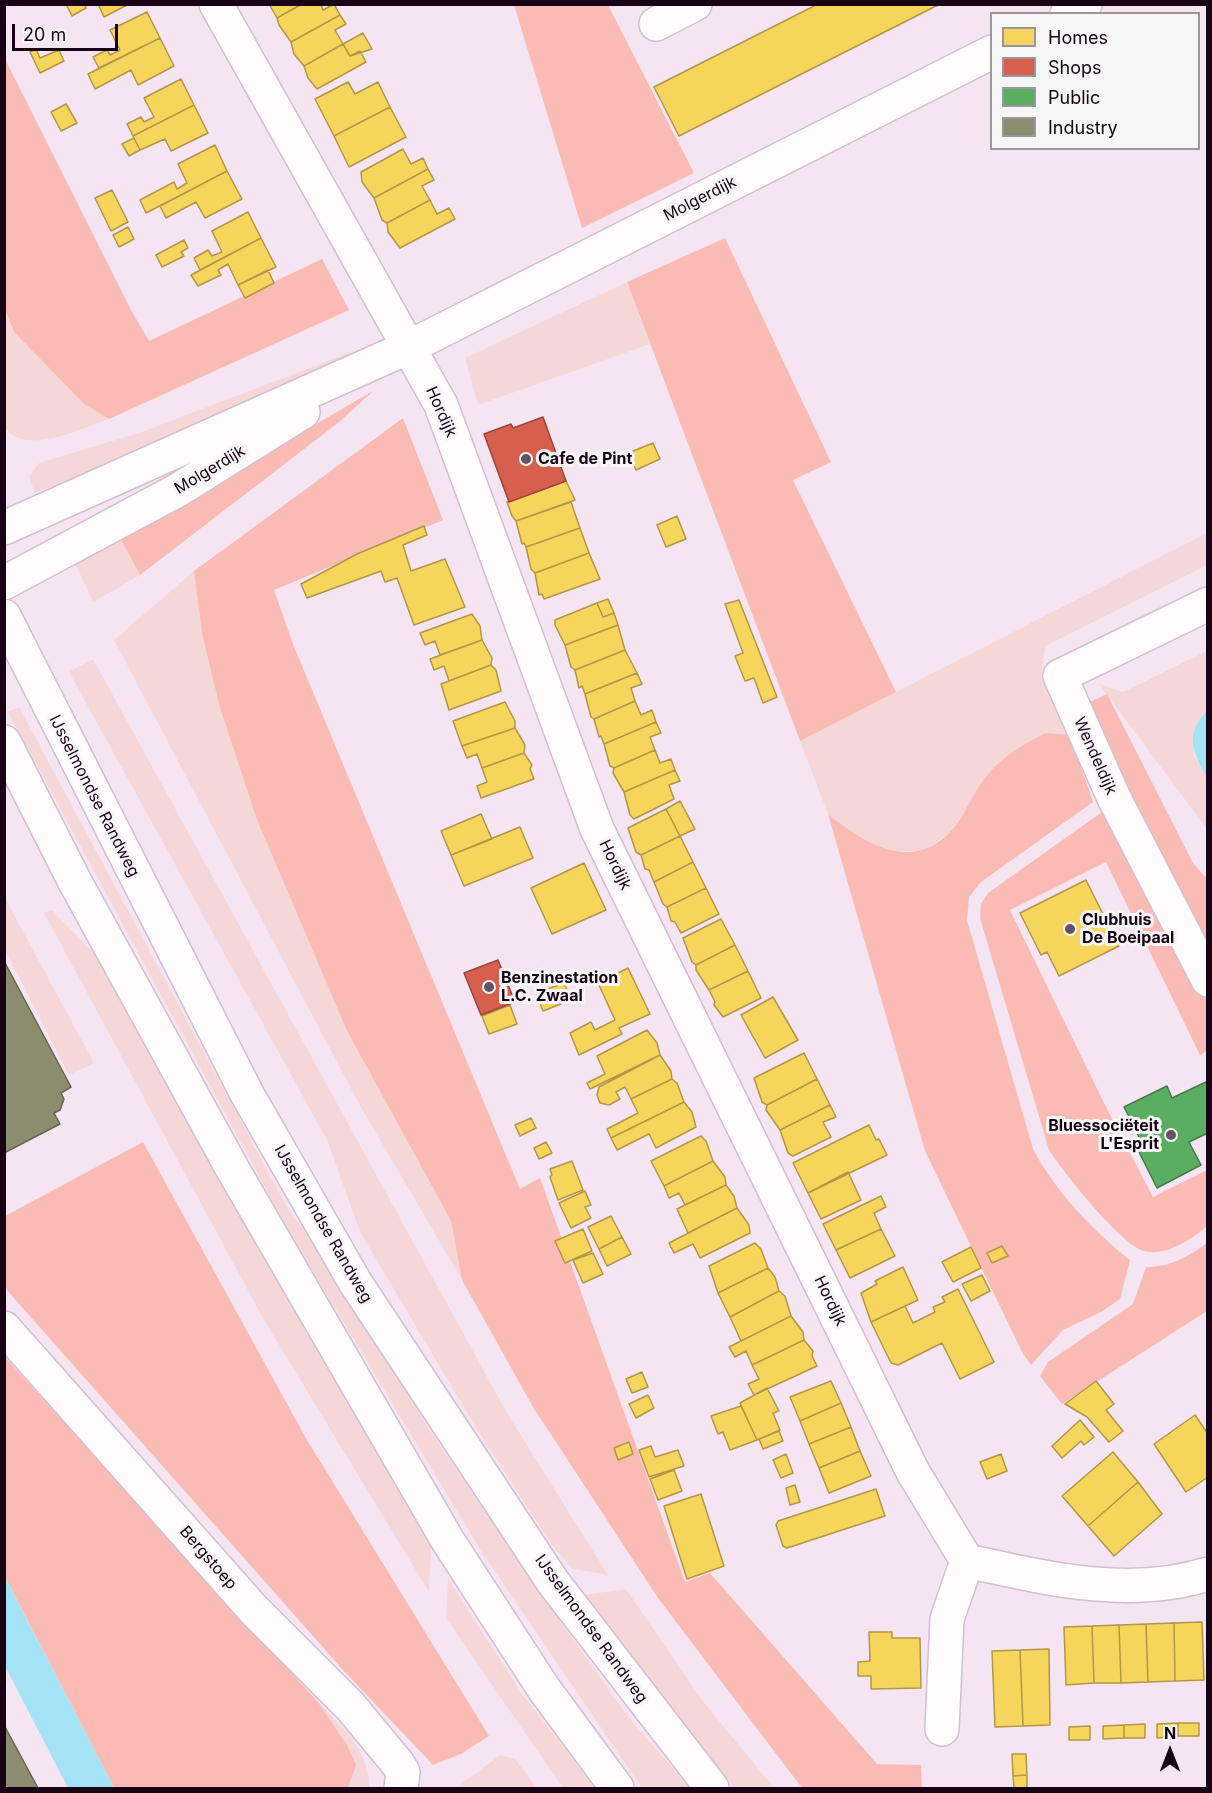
<!DOCTYPE html>
<html>
<head>
<meta charset="utf-8">
<style>
  body { margin:0 }
  #map { position:relative; width:1212px; height:1793px; overflow:hidden; background:#f5e5f2; font-family:Inter,sans-serif }
  canvas { display:block }
  .frame { position:absolute; inset:0; border:6px solid #170315; pointer-events:none }
  .legend { position:absolute; left:990px; top:12px; width:210px; height:138px; box-sizing:border-box; background:#f6f6f6; border:2px solid #9d959c; margin:0; padding:8px 10px; list-style:none; font-size:18px; color:#170315 }
  .legend li { display:flex; align-items:center; gap:12px; height:30px }
  .legend b { width:30px; border:2px solid #9d959c }
  .north { position:absolute; left:1140px; top:1721px; width:60px; height:60px; -webkit-text-stroke:4px #f6f6f6; paint-order:stroke; rotate:0deg; font-size:16px; font-weight:700; line-height:24px; text-align:center; color:#170315 }
  .north::after { content:''; display:block; margin:auto; width:21px; height:27px; background:#170315; clip-path:polygon(50% 0,100% 100%,50% 72%,0 100%) }
  .scale { position:absolute; left:12px; top:24px; width:106px; height:27px; box-sizing:border-box; border:3px solid #170315; border-top:0; padding-left:8px; font-size:18px; line-height:21px; white-space:nowrap; color:#170315; -webkit-text-stroke:4px #f6f6f6; paint-order:stroke }
</style>
</head>
<body>
<div id="map">
<canvas width="1212" height="1793"></canvas>
<div class="frame"></div>
<ul class="legend">
<li><b style="height:16px;background:#f6d55c"></b>Homes</li>
<li><b style="height:16px;background:#d6604d"></b>Shops</li>
<li><b style="height:16px;background:#5aae61"></b>Public</li>
<li><b style="height:16px;background:#8c8c6e"></b>Industry</li>
</ul>
<div class="north">N</div>
<div class="scale">20 m</div>
</div>
<script>
const context = document.querySelector('canvas').getContext('2d');
context.lineJoin = 'round';
function fillPath(path, color) {
  context.fillStyle = color;
  context.fill(path, 'evenodd');
}
function strokePath(path, color, width, dash) {
  context.strokeStyle = color;
  context.lineWidth = width;
  context.lineCap = dash ? 'butt' : 'round';
  context.setLineDash(dash || []);
  context.stroke(path);
}
function drawText(font, color, halo, rows, align = 'center') {
  context.font = font + ' Inter,sans-serif';
  context.lineWidth = 6;
  context.setLineDash([]);
  context.textBaseline = 'middle';
  context.strokeStyle = halo;
  context.fillStyle = color;
  for (const [text, x, y, turn = 0] of rows) {
    context.save();
    context.translate(x, y);
    context.rotate((+turn || 0) * Math.PI / 180);
    context.textAlign = isNaN(turn) ? turn : align;
    if (halo) context.strokeText(text, 0, 0);
    context.fillText(text, 0, 0);
    context.restore();
  }
}
fillPath(new Path2D(`
  M627,282L650,344L478,405L465,358Z
  M4,310L14,332L84,404L109,419C82,428 24,458 4,426Z
  M349,353L353,360L297,388L35,493L29,477L39,463L139,433Z
  M1207,533V565L1045,646L1041,678L1070,735L968,807L949,833L925,851H887L850,832L828,814L800,741Z
  M120,538L140,575L93,602L75,563Z
  M194,571L202,634L220,708L257,820L347,1031L451,1221L462,1280L358,1102L114,640Z
  M1207,651V710L1200,717L1193,754L1207,778V829L1099,684L1123,692Z
  M93,659L507,1413L608,1575L573,1569L551,1544L475,1426L360,1232L328,1142L69,672Z
  M19,707L289,1211L326,1258L430,1431L531,1580L629,1718L690,1788H642L481,1551L287,1228L8,712Z
  M5,898L94,1063L69,1075L5,950Z
  M52,910L104,964L250,1232L431,1547L429,1592L264,1320L44,913Z
  M448,1579L520,1691L595,1788H563L446,1618Z
  M626,1589L702,1700L774,1788H735L670,1709L584,1595Z
  M317,1701C340,1725 371,1752 369,1788H348L355,1765Z
  M500,1755L515,1759L537,1788H456Z`), '#f6d7d8');
fillPath(new Path2D(`
  M514,5H608L694,173L582,228Z
  M4,57L131,310L149,341L322,259L349,310L109,419L84,404L14,332L5,310Z
  M725,238L831,462L793,480L896,692L800,741L627,282Z
  M373,391L338,423L140,575L120,538Z
  M403,418L443,520L274,590L293,644L520,1189L540,1178L685,1582L710,1573L877,1764L921,1765L922,1788H802L658,1598L533,1407L462,1280L451,1221L347,1031L257,820L220,708L202,634L194,571Z
  M1107,694L1193,863L1207,879V963L1077,708Z
  M1046,733L1070,735L1093,802L981,882L969,897L967,920L1033,1149C1055,1191 1093,1231 1130,1260L1120,1299L1101,1312L1063,1330L1031,1365L1023,1354L925,1151L828,814C863,842 910,873 949,833C966,816 973,790 990,772C1006,754 1025,743 1046,733Z
  M1109,807L1207,998V1051L1200,1055L1106,862L1010,910L1104,1103L1153,1197L1207,1170V1226C1193,1239 1165,1257 1144,1251C1120,1244 1064,1173 1049,1150L980,918L981,904L988,893Z
  M143,1142L307,1440L489,1736L461,1754L433,1765L343,1670L5,1288V1216Z
  M1207,1243V1311L1062,1404L1040,1376L1048,1362L1133,1304L1146,1267C1171,1267 1187,1257 1207,1243Z
  M4,1356L317,1701L347,1745L356,1765L348,1788H114L5,1577Z`), '#fabbb5');
fillPath(new Path2D(`
  M1207,710V778C1193,753 1184,734 1207,710Z
  M5,1577L13,1593L114,1788H68L5,1666Z`), '#a4e3f5');
const homes = new Path2D(`
  M66,4H84L86,8L72,16Z
  M98,4H129L104,17Z
  M269,4H302L277,18Z
  M302,4H321L323,10L334,4L340,15L291,42L279,25L277,18Z
  M818,4H940L679,136L654,87Z
  M147,12L160,38L99,68L93,57L107,50L110,55L120,50L110,30Z
  M340,15L346,24L335,30L343,44L304,66L294,54L291,42Z
  M363,33L372,49L350,56L343,44Z
  M160,38L174,66L138,85L131,70L95,89L88,74Z
  M343,44L350,56L360,51L366,62L317,89L308,78L304,66Z
  M36,49L40,58L59,50L64,61L40,73L30,52Z
  M181,79L194,105L133,136L127,124L141,117L144,122L154,117L144,98Z
  M348,82L355,94L378,82L390,107L334,136L315,99Z
  M66,104L77,123L61,131L51,112Z
  M194,105L208,133L171,151L165,139L140,150L133,136Z
  M390,107L406,137L349,167L334,136Z
  M134,138L140,150L129,156L122,144Z
  M215,145L227,171L146,213L140,200L174,182L177,189L187,183L178,164Z
  M403,149L411,164L423,158L428,169L374,198L362,182L361,172Z
  M428,169L434,180L422,186L430,200L387,223L382,220L374,198Z
  M227,171L242,199L205,218L196,202L166,218L160,206Z
  M112,190L128,222L111,231L95,198Z
  M430,200L437,214L449,208L455,219L400,248L388,232L387,223Z
  M248,212L261,238L200,270L194,258L208,250L212,256L222,252L212,231Z
  M128,227L134,239L119,247L113,235Z
  M261,238L276,267L238,285L228,264L218,270L221,275L198,286L191,275Z
  M184,240L188,248L181,252L184,256L162,267L156,255Z
  M268,270L274,283L245,298L238,285Z
  M653,443L660,459L636,470L628,453Z
  M566,481L575,500L516,521L512,516L507,502Z
  M571,502L580,528L526,547L524,543L522,544L516,521Z
  M677,516L686,539L666,547L657,525Z
  M424,526L427,535L403,545L411,571L445,559L465,607L414,625L397,578L385,582L381,571L307,598L301,584L357,554Z
  M580,528L589,553L535,573L531,569L526,547Z
  M589,553L600,579L544,599L542,594L539,595L535,573Z
  M608,599L614,613L603,617L597,603Z
  M739,600L777,697L763,703L754,678L745,681L735,656L743,653L725,604Z
  M597,603L603,617L614,613L618,625L565,645L555,625V620Z
  M472,614L480,626L482,640L440,655L435,641L425,645L420,633Z
  M618,625L625,650L575,670L571,667L565,645Z
  M482,640L492,658L491,665L449,681L444,666L434,670L430,659Z
  M625,650L637,673L585,694L582,686L579,688L575,670Z
  M491,665L496,670L501,691L449,710L441,684Z
  M637,673L642,684L631,688L635,701L594,719L591,717L585,694Z
  M635,701L641,715L652,710L656,722L604,744L601,736L599,737L594,719Z
  M505,702L515,721V728L462,746L453,721Z
  M656,722L661,733L650,737L655,750L614,768L610,766L604,744Z
  M515,728L525,745L524,753L482,768L477,754L467,758L462,746Z
  M655,750L660,763L671,759L675,770L624,792L613,773L614,768Z
  M524,753L532,765L530,769L534,779L481,798L477,786L487,782L482,768Z
  M675,770L680,781L669,785L674,799L634,819L630,815L624,792Z
  M680,801L695,829L680,836L666,809Z
  M666,809L680,836L641,855L636,852L628,828Z
  M481,814L492,839L451,855L441,831Z
  M520,827L533,858L464,886L451,855Z
  M680,836L693,862L654,882L649,870L645,869L641,855Z
  M693,862L706,888L667,907L663,904L654,882Z
  M584,863L606,910L552,934L531,888Z
  M1086,880L1119,946L1059,976L1047,952L1041,955L1020,913Z
  M706,888L719,914L681,933L675,922L671,921L667,907Z
  M721,919L735,945L696,965L692,962L683,938Z
  M735,945L748,971L709,990L696,970V965Z
  M628,968L650,1014L619,1028L622,1034L579,1055L570,1033L591,1022L595,1030L615,1020L598,983Z
  M748,971L761,998L723,1017L714,1005L715,1002L709,990Z
  M564,983L571,1000L543,1011L536,993Z
  M773,997L798,1040L765,1058L741,1015Z
  M510,1005L517,1024L489,1034L482,1016Z
  M647,1030L657,1043L660,1055L590,1089L587,1083L605,1074L597,1056Z
  M804,1053L817,1079L767,1105L762,1102L754,1078Z
  M660,1055L671,1071L672,1079L631,1099L625,1087L616,1092L620,1099L609,1105L600,1103L597,1095L599,1087Z
  M672,1079L677,1083L684,1102L611,1138L607,1129L638,1113L631,1099Z
  M817,1079L830,1105L780,1130L766,1110L767,1105Z
  M684,1102L692,1112L696,1127L656,1148L649,1134L617,1150L611,1138Z
  M830,1105L836,1117L823,1122L831,1137L793,1156L788,1153L780,1130Z
  M531,1118L536,1128L520,1136L515,1125Z
  M869,1125L876,1140L879,1139L887,1155L808,1193L793,1163Z
  M701,1136L706,1141L713,1161L664,1186L651,1161Z
  M546,1142L552,1153L539,1159L534,1148Z
  M572,1161L583,1190L558,1200L550,1177L552,1175L550,1169Z
  M713,1161L725,1177L726,1185L685,1205L679,1193L669,1198L664,1186Z
  M848,1172L861,1200L821,1219L808,1193Z
  M726,1185L734,1196L737,1208L688,1233L677,1209Z
  M585,1191L591,1205L585,1207L591,1218L571,1228L559,1203Z
  M881,1196L886,1207L874,1213L881,1229L836,1250L823,1224Z
  M737,1208L749,1225L750,1233L700,1258L693,1244L674,1253L669,1243Z
  M611,1216L622,1237L599,1249L588,1227Z
  M583,1229L592,1251L565,1263L555,1241Z
  M881,1229L895,1256L850,1278L836,1250Z
  M622,1237L631,1254L607,1266L599,1249Z
  M755,1243L761,1249L768,1268L718,1293L709,1266Z
  M1002,1246L1008,1256L992,1263L987,1253Z
  M971,1247L981,1268L953,1282L942,1262Z
  M593,1253L603,1274L583,1283L573,1260Z
  M903,1267L918,1300L871,1322L861,1293L877,1284L875,1281Z
  M768,1268L775,1277L779,1291L730,1317L718,1293Z
  M982,1275L990,1291L971,1301L962,1284Z
  M958,1289L994,1362L960,1379L942,1343L898,1365L891,1363L871,1322L905,1306L913,1323L935,1312L933,1307L945,1302L942,1297Z
  M779,1291L785,1296L791,1316L741,1341L730,1317Z
  M791,1316L803,1332L804,1340L752,1365L746,1351L735,1357L729,1347Z
  M804,1340L813,1351L812,1356L817,1366L754,1395L748,1384L759,1379L752,1365Z
  M642,1372L648,1387L632,1393L626,1379Z
  M831,1381L841,1403L800,1421L790,1397Z
  M1096,1381L1114,1404L1106,1410L1123,1431L1109,1442L1087,1417L1065,1404Z
  M767,1388L779,1411L773,1413L780,1430L757,1440L740,1403Z
  M648,1395L654,1408L636,1418L629,1404Z
  M841,1403L851,1427L809,1444L800,1421Z
  M741,1406L757,1440L730,1450L723,1432L718,1434L711,1416Z
  M1195,1415L1208,1434V1477L1186,1492L1154,1444Z
  M1080,1420L1094,1437L1084,1445L1081,1441L1062,1458L1052,1446Z
  M851,1427L860,1451L819,1468L809,1444Z
  M779,1431L783,1441L763,1449L759,1439Z
  M629,1442L633,1454L618,1460L614,1448Z
  M651,1446L655,1457L678,1450L684,1466L649,1477L639,1450Z
  M860,1451L871,1476L829,1493L819,1468Z
  M1113,1452L1138,1482L1088,1526L1062,1496Z
  M786,1454L793,1473L781,1478L773,1460Z
  M1001,1454L1007,1471L987,1479L980,1462Z
  M674,1470L682,1491L658,1500L650,1479Z
  M1138,1482L1162,1514L1114,1556L1088,1526Z
  M795,1485L800,1502L790,1505L786,1488Z
  M876,1489L885,1516L787,1548L783,1546L776,1525L778,1521Z
  M701,1494L724,1566L687,1579L664,1506Z
  M1202,1622L1204,1680L1175,1681L1174,1623Z
  M1174,1623L1175,1681L1148,1682L1146,1624Z
  M1146,1624L1148,1682L1121,1683L1119,1625Z
  M1119,1625L1121,1683H1094L1092,1626Z
  M1092,1626L1094,1683L1066,1685L1064,1627Z
  M869,1632H892V1638H920L921,1688L871,1689V1676H858V1662L870,1661Z
  M1049,1649L1050,1725L1023,1726L1020,1650Z
  M1020,1650L1023,1726L995,1727L992,1651Z
  M1178,1723H1199V1736H1178Z
  M1178,1723V1736L1157,1738V1724Z
  M1145,1724V1738H1124V1725Z
  M1124,1725V1738L1103,1739V1726Z
  M1090,1726V1740H1069V1727Z
  M1012,1754H1026L1027,1775L1013,1776Z
  M1027,1775V1788H1014L1013,1776Z`);
fillPath(homes, '#f6d55c');
strokePath(homes, '#b39647', 1.5);
const shops = new Path2D(`
  M543,417L566,481L509,502L484,434L511,424L513,428Z
  M498,960L515,1002L481,1015L464,973Z`);
fillPath(shops, '#d6604d');
strokePath(shops, '#9d443c', 1.5);
const public = new Path2D(`
  M1208,1081V1133L1189,1142L1201,1165L1157,1188L1133,1140L1139,1137L1124,1107L1167,1086L1172,1098Z`);
fillPath(public, '#5aae61');
strokePath(public, '#467b4a', 1.5);
const industry = new Path2D(`
  M4,961L71,1087L61,1093L64,1099L60,1110L54,1113L60,1124L4,1153Z
  M4,1725L38,1788H4Z`);
fillPath(industry, '#8c8c6e');
strokePath(industry, '#696353', 1.5);
const street = new Path2D(`
  M216,4L441,405L597,829L913,1472L967,1561
  M1067,14L1085,4
  M656,24L695,4
  M4,528L409,347L992,52
  M4,583L178,490L303,412
  M1208,604L1060,676L1114,798L1208,980
  M4,1328L254,1610L351,1707L398,1764L403,1772L401,1788
  M967,1561C1045,1578 1129,1599 1208,1574
  M942,1729L947,1619L967,1561`);
const secondary = new Path2D(`
  M4,616L247,1094L355,1282L553,1582L712,1788
  M4,742L74,880L232,1168L448,1541L544,1689L617,1788`);
strokePath(street, '#d3bfd0', 36);
strokePath(secondary, '#d3bfd0', 36);
strokePath(street, '#fefbfd', 33);
strokePath(secondary, '#fefbfd', 33);
for (const [x, y, r, color] of [
  [526,459,6,"#655262"],
  [1070,929,6,"#655262"],
  [489,987,6,"#655262"],
  [1171,1135,6,"#655262"]
]) {
  const dot = new Path2D();
  dot.arc(x, y, r, 0, 2 * Math.PI);
  context.fillStyle = color;
  context.fill(dot);
  strokePath(dot, '#f6f6f6', 2);
}
drawText('16px', '#170315', '#f6f6f6', [
  ["Molgerdijk",700,199,-27],
  ["Hordijk",441,412,66],
  ["Molgerdijk",210,470,-31],
  ["Wendeldijk",1095,756,66],
  ["IJsselmondse Randweg",94,796,63],
  ["Hordijk",615,865,64],
  ["IJsselmondse Randweg",323,1224,60],
  ["Hordijk",830,1301,64],
  ["Bergstoep",208,1558,49],
  ["IJsselmondse Randweg",591,1629,54]
]);
drawText('bold 16px', '#170315', '#f6f6f6', [
  ["Cafe de Pint",538,459],
  ["Clubhuis",1082,920],
  ["De Boeipaal",1082,938],
  ["Benzinestation",501,978],
  ["L.C. Zwaal",501,996],
  ["Bluessociëteit",1159,1126,"right"],
  ["L'Esprit",1159,1144,"right"]
], 'left');
</script>
</body>
</html>
